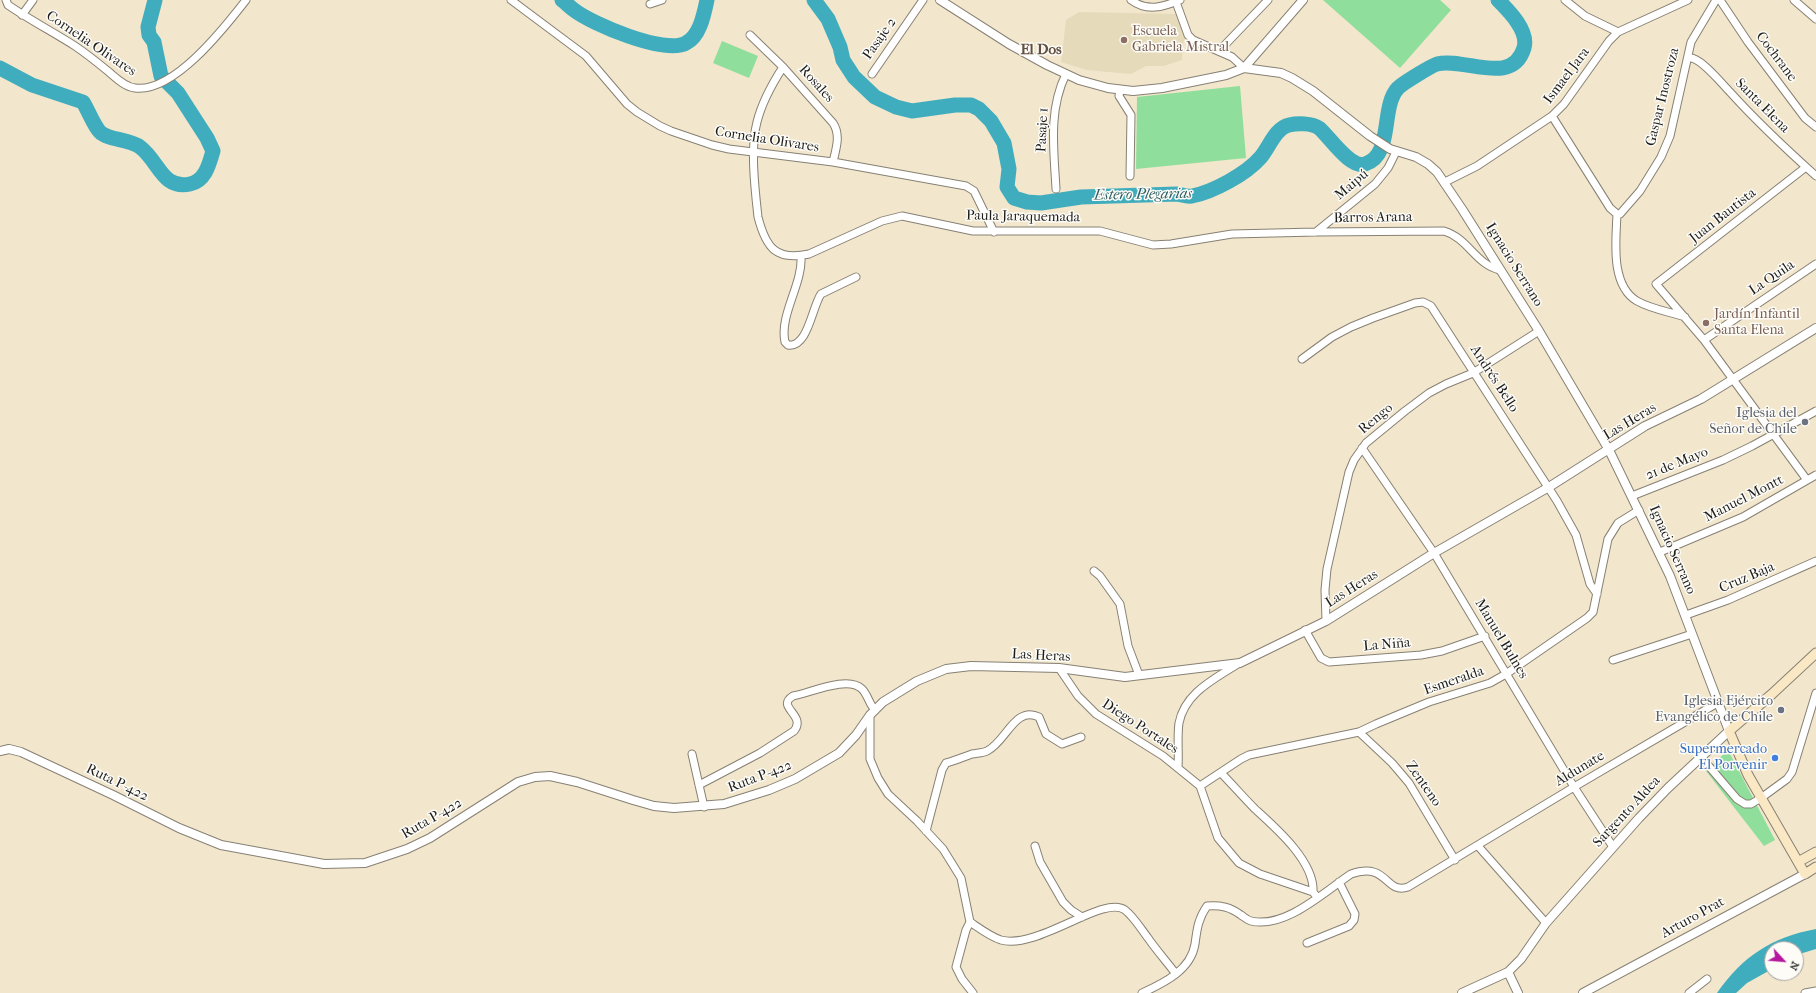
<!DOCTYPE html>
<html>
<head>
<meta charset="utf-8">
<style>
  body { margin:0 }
  #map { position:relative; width:1816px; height:993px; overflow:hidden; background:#f2e6cc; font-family:"IM FELL French Canon",serif }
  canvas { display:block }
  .north { position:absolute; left:1764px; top:941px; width:40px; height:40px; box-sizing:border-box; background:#fdfcf7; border:1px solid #a3a29f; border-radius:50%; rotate:116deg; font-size:11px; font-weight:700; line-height:16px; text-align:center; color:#1c1c1c }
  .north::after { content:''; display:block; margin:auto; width:14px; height:18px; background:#b5179e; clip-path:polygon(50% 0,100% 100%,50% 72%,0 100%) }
</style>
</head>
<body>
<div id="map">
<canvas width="1816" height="993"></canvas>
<div class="north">N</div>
</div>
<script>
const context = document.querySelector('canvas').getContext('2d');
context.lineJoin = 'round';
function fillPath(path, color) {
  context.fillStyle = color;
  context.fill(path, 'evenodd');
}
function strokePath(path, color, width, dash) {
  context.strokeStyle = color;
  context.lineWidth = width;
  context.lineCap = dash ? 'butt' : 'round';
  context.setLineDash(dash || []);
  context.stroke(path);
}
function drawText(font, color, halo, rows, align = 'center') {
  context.font = font + ' "IM FELL French Canon",serif';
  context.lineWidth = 3;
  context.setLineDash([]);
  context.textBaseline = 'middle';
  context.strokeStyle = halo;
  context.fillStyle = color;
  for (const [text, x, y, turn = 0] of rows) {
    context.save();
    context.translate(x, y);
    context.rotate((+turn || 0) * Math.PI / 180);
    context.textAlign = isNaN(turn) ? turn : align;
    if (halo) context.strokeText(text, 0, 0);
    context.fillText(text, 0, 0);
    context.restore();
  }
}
fillPath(new Path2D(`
  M1079,12L1176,14L1186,36L1183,44L1182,60L1164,66H1146L1131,74L1086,70L1061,62L1066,20Z`), '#e5dbba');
fillPath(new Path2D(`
  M1323,0H1440L1451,10L1400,68Z
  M722,41L758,56L749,78L713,63Z
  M1240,86L1246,158L1136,169L1137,97Z
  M1728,750L1775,840L1764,846L1706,771Z`), '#90de9c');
fillPath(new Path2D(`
  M1816,929V949L1796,955V949H1772V969L1747,983L1736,993H1717C1743,956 1772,937 1816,929Z`), '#3fadbd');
strokePath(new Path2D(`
  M562,0C566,3 570,7 574,10C592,24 665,55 686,43C700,36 704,14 707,0
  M814,0L828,19L840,47L843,60L854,77L875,97L896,107L912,111L955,105H971L979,109L991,121L1004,143L1009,169L1007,187L1014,198L1027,202L1041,203L1081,197L1177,194C1182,195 1188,197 1192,196C1213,192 1246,174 1260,158C1269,148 1275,128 1289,125C1297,123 1312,123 1319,128C1329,136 1350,169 1365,164C1394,155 1380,107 1398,88C1403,83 1431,66 1437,64C1465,57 1512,87 1524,48C1529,31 1509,11 1498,0
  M0,68L32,85L83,102C88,110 94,126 100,132C108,140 129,139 140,147C159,161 162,190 190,184C205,181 209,165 213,151L207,138L178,93L161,76L154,42L149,35L148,27L155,0`), '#3fadbd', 15);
const minor = new Path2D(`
  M6,0L8,5C30,20 53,32 75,46C87,54 98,63 109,72C116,78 125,87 135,88C174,93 225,27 246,0
  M511,0L586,56L627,104L637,112L660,126L671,131L712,145L729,149L833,162L966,186L974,191L994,232
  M1131,0C1147,12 1163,7 1180,0
  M1565,0L1585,16L1618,32
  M1720,0L1748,42L1805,118L1816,127
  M1794,0L1816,19
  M1176,2L1188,35L1193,40L1232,57L1244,68
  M650,4L662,0
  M22,15L33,0
  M750,35L783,67L833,123C841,135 836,149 833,162
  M1219,51L1268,0
  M1688,58C1699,55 1722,84 1730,92C1757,122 1786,149 1816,176
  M783,67C772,84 762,102 757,122C750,148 755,190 758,217C766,248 776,261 809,254L882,221L902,216L973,231H1100L1153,245L1171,244L1232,234L1316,232L1444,231C1468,238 1476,265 1500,270
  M872,74L923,0
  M1120,90L1119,96L1131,115L1130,176
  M1552,116L1610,208L1617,214
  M1806,167L1656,284L1704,340L1807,480
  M1445,182L1477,166L1552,116L1564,104L1609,41L1618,32L1688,0
  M1056,189C1054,151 1048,110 1066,74
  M1617,214H1620L1640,191L1661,157L1670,136L1691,42L1716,0
  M1617,214C1616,240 1610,285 1637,301C1651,309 1670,312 1685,317
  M1316,232L1375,184L1388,168L1396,152
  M801,256C803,284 779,315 785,342L788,345C808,348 812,307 821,294L856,277
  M1704,340L1816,264
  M1302,359L1332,337L1351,327L1373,318L1415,303L1423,302L1431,306L1557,501L1576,535L1590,584L1597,594
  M1362,448L1434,553L1574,787L1613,847
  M1632,496L1723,460L1752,446L1816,411
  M1660,552L1743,517L1816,475
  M1094,571L1100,576L1120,604L1128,646L1139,675
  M1686,615L1728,600L1816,561
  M1326,621L1325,590L1327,569L1349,472L1354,460L1366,443L1405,411L1429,393L1446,384L1473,373L1539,331
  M1305,630L1321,658L1329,662L1421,655L1442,651L1485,636
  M1613,660L1692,634
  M1059,668L1078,696L1096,714L1163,756L1200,786L1218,838L1239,863L1260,874L1313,892L1317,897
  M870,715V759L878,778L888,794L917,821L943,849L961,878L970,922C979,928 991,937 1001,940C1038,950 1104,894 1125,910C1134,917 1141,929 1148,938C1157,951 1167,962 1176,974
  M1359,732L1392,763L1409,783L1455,860
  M692,754L704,807
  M1701,757L1737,799L1745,804H1751L1761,798L1787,779L1792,772L1816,693
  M1178,767C1179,753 1177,737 1179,723C1185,692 1215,679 1239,663
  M1221,773C1232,784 1243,797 1255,809C1276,828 1315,862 1313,892
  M699,785L760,753L794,731C807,715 775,707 793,696C810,693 848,675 862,689C868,695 869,704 875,710
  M1200,786L1241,759L1249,755L1359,732L1376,724L1429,702L1490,683L1506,674L1587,618L1593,612L1608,539L1618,523L1639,510
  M926,831L942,770L946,763C955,761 963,757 972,754C977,753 983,753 987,751C1006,742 1015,705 1039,717L1046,734L1062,744L1081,737
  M1035,846L1040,862L1063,902L1071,910L1082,917
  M1478,846L1546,923
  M970,922L966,930L956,967L962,979L973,993
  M1307,943L1349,926L1354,920L1355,914L1339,882
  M1142,993C1164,983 1191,970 1195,944C1197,929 1198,919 1207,906C1221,905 1230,907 1241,915C1244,917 1247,920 1251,921C1285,929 1324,892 1351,874C1388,861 1385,895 1408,887L1574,787L1719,702
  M1689,993L1707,979
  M1805,993L1816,991`);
const tertiary = new Path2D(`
  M940,0L1009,44L1047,65L1079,80L1108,88L1133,91L1162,88L1226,75L1244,68L1281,73L1292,78L1313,91L1370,136L1390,149L1416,157L1428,164L1437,172L1462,209L1539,331L1609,450L1670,576L1729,731L1668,788L1639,818L1546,923L1521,959L1508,972L1462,993
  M1244,68L1303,0
  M0,751L9,749L21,752L113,795L179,828L221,845L324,864L365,863L407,849L430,838L518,782L535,777L550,776L577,782L633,800L654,806L674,808L724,804L769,790L795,779L839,753L856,735L870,715L883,702L917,681L946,669L971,666L1059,668L1125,677L1240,663L1326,621L1434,553L1549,487L1645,426L1701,399L1816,328
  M1508,972L1518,993
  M1583,993L1805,874`);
const secondary = new Path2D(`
  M1816,653L1772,694L1729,731L1748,775L1805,874L1816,867
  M1798,862L1816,852`);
strokePath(minor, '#878174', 9);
strokePath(tertiary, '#878174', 10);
strokePath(secondary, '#878174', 11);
strokePath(minor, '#fff', 7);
strokePath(tertiary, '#fff', 8);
strokePath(secondary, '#fae7c3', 9);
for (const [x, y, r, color] of [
  [1124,40,4,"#8d6e63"],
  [1706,323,4,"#8d6e63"],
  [1805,422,4,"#6b7280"],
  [1781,710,4,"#6b7280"],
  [1775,758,4,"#3f7fe0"]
]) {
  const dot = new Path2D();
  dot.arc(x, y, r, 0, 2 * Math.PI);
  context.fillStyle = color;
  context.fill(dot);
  strokePath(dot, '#fdfcf7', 1.5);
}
drawText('14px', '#785e54', '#fdfcf7', [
  ["Escuela",1132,32],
  ["Gabriela Mistral",1132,48],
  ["Jardín Infantil",1714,315],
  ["Santa Elena",1714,331]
], 'left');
drawText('14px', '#1c1c1c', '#fdfcf7', [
  ["Pasaje 2",880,39,-55],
  ["Cornelia Olivares",91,44,34],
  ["Cochrane",1776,57,53],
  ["Ismael Jara",1567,76,-53],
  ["Rosales",816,84,48],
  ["Gaspar Inostroza",1663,97,-76],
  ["Santa Elena",1762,106,45],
  ["Pasaje 1",1043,130,-87],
  ["Cornelia Olivares",767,140,9],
  ["Maipú",1352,185,-40],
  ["Juan Bautista",1723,216,-38],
  ["Paula Jaraquemada",1023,217,1],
  ["Barros Arana",1373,218,-1],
  ["Ignacio Serrano",1514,265,58],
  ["La Quila",1772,278,-34],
  ["Andrés Bello",1494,379,57],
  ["Rengo",1376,419,-40],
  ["Las Heras",1630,422,-31],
  ["21 de Mayo",1677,464,-22],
  ["Manuel Montt",1744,499,-27],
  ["Ignacio Serrano",1672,550,66],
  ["Cruz Baja",1747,578,-23],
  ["Las Heras",1352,589,-32],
  ["Manuel Bulnes",1501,639,59],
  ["La Niña",1387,645,-5],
  ["Las Heras",1041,656,3],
  ["Esmeralda",1454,681,-19],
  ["Diego Portales",1140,727,33],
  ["Aldunate",1580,769,-31],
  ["Ruta P-422",760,777,-21],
  ["Ruta P-422",117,783,26],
  ["Zenteno",1423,784,55],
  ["Sargento Aldea",1627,812,-47],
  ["Ruta P-422",432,819,-30],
  ["Arturo Prat",1693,918,-29]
]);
drawText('14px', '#5b616d', '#fdfcf7', [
  ["Iglesia del",1797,414],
  ["Señor de Chile",1797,430],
  ["Iglesia Ejército",1773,702],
  ["Evangélico de Chile",1773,718]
], 'right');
drawText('14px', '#366cbe', '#fdfcf7', [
  ["Supermercado",1767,750],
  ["El Porvenir",1767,766]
], 'right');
drawText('bold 15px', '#624f43', '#fdfcf7', [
  ["El Dos",1041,50]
]);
drawText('italic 15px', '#2c5d64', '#fdfcf7', [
  ["Estero Plegarias",1143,195,-1]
]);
</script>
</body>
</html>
